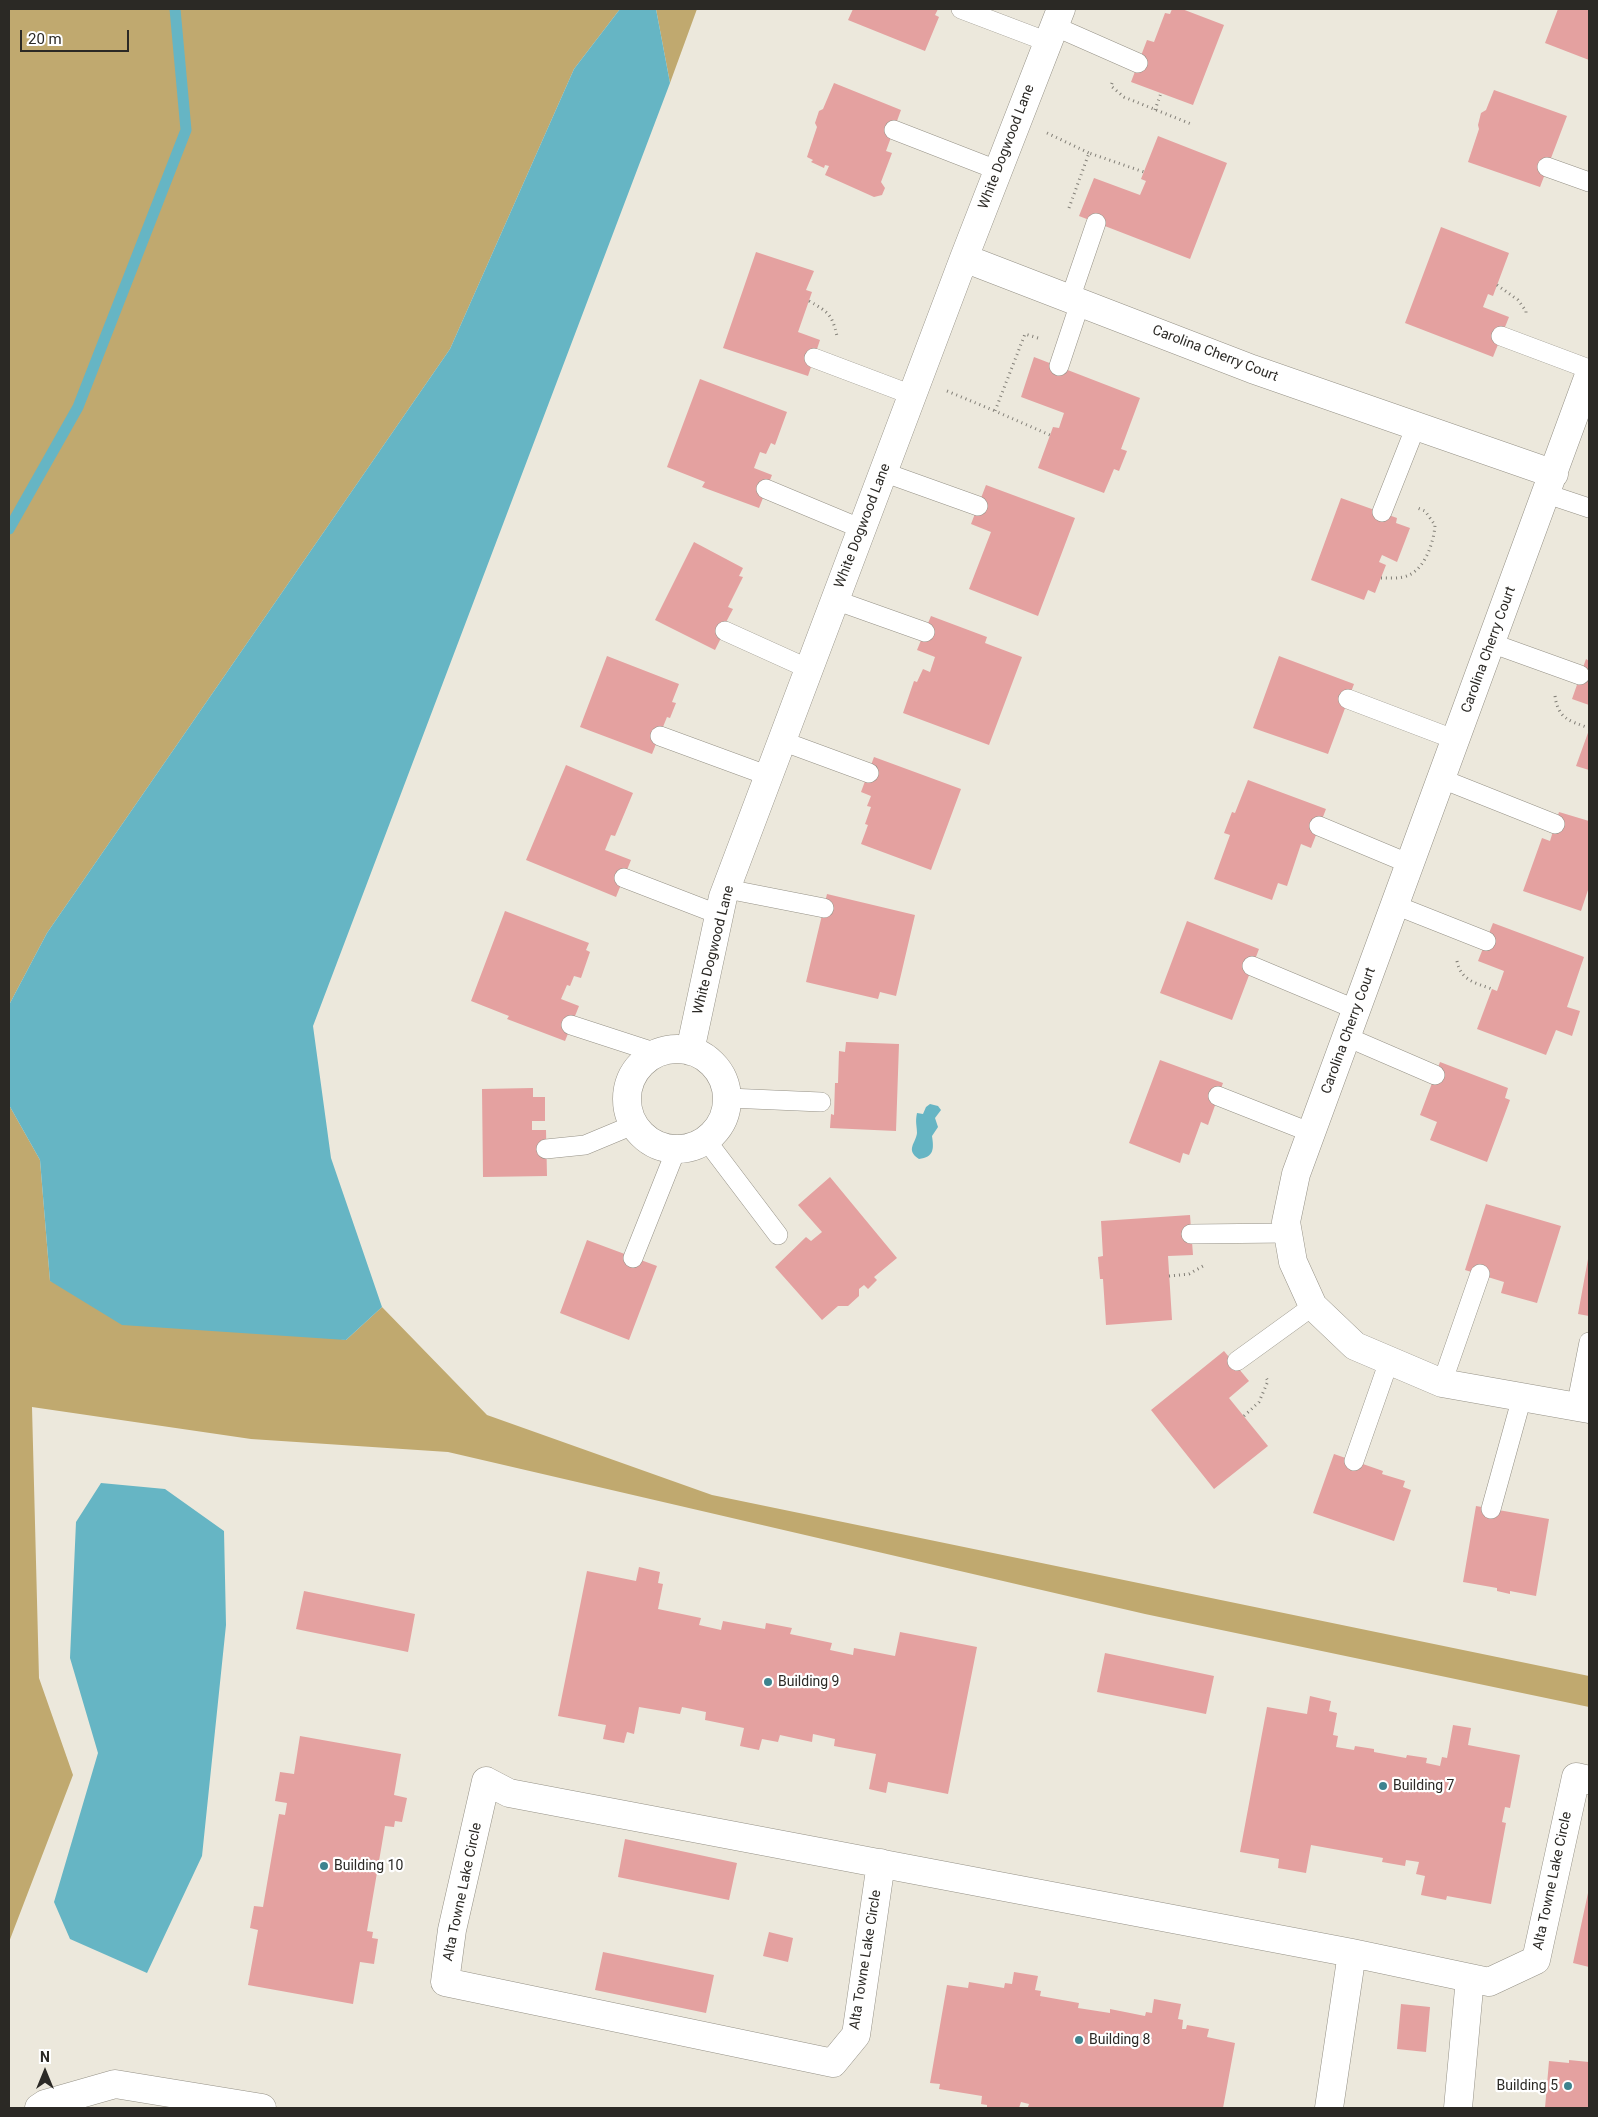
<!DOCTYPE html>
<html>
<head>
<meta charset="utf-8">
<style>
  body { margin:0 }
  #map { position:relative; width:1598px; height:2117px; overflow:hidden; background:#ece8dc; font-family:Roboto,sans-serif }
  canvas { display:block }
  .frame { position:absolute; inset:0; border:10px solid #2b2925; pointer-events:none }
  .north { position:absolute; left:20px; top:2047px; width:50px; height:50px; -webkit-text-stroke:4px #fff; paint-order:stroke; rotate:0deg; font-size:14px; font-weight:700; line-height:20px; text-align:center; color:#2b2925 }
  .north::after { content:''; display:block; margin:auto; width:18px; height:22px; background:#2b2925; clip-path:polygon(50% 0,100% 100%,50% 72%,0 100%) }
  .scale { position:absolute; left:20px; top:30px; width:109px; height:22px; box-sizing:border-box; border:2px solid #2b2925; border-top:0; padding-left:6px; font-size:15px; line-height:18px; white-space:nowrap; color:#2b2925; -webkit-text-stroke:4px #fff; paint-order:stroke }
</style>
</head>
<body>
<div id="map">
<canvas width="1598" height="2117"></canvas>
<div class="frame"></div>
<div class="north">N</div>
<div class="scale">20 m</div>
</div>
<script>
const context = document.querySelector('canvas').getContext('2d');
context.lineJoin = 'round';
function fillPath(path, color) {
  context.fillStyle = color;
  context.fill(path, 'evenodd');
}
function strokePath(path, color, width, dash) {
  context.strokeStyle = color;
  context.lineWidth = width;
  context.lineCap = dash ? 'butt' : 'round';
  context.setLineDash(dash || []);
  context.stroke(path);
}
function drawText(font, color, halo, rows, align = 'center') {
  context.font = font + ' Roboto,sans-serif';
  context.lineWidth = 4.5;
  context.setLineDash([]);
  context.textBaseline = 'middle';
  context.strokeStyle = halo;
  context.fillStyle = color;
  for (const [text, x, y, turn = 0] of rows) {
    context.save();
    context.translate(x, y);
    context.rotate((+turn || 0) * Math.PI / 180);
    context.textAlign = isNaN(turn) ? turn : align;
    if (halo) context.strokeText(text, 0, 0);
    context.fillText(text, 0, 0);
    context.restore();
  }
}
fillPath(new Path2D(`
  M9,9H620L574,69L450,349L47,933L9,1005Z
  M656,9H697L670,83Z
  M9,1105L40,1160L50,1281L346,1340L382,1307L487,1415L712,1495L1589,1676V1707L1145,1614L448,1452L251,1439L32,1407L39,1678L73,1775L9,1942Z`), '#c0a96f');
fillPath(new Path2D(`
  M620,9H656L670,83L313,1026L331,1158L382,1307L346,1340L122,1325L50,1281L40,1160L9,1105V1005L47,933L450,349L574,69Z
  M930,1104L938,1106L941,1110L935,1118L938,1127L932,1136C934,1149 934,1157 919,1159C905,1150 916,1143 917,1133C917,1126 915,1122 917,1113L923,1114L926,1107Z
  M101,1483L165,1489L224,1531L226,1625L202,1856L147,1973L70,1939L54,1902L98,1753L70,1658L76,1522Z`), '#66b5c4');
strokePath(new Path2D(`
  M9,529L78,407L186,130L175,9`), '#66b5c4', 11);
fillPath(new Path2D(`
  M853,9H938L935,15L939,17L925,51L848,20Z
  M1172,9H1182L1224,25L1193,105L1131,82L1147,40L1154,42L1165,13L1170,14Z
  M1558,9H1589V60L1545,43Z
  M834,83L901,110L886,151L892,153L881,182L885,188L882,195L874,197L825,175L829,166L825,165L824,168L811,162L813,160L807,157L817,127L815,123L819,111L823,109Z
  M1494,90L1567,116L1540,187L1468,162L1479,129L1478,125L1481,113L1486,110Z
  M1158,136L1227,163L1190,259L1079,216L1094,178L1140,195L1146,181L1141,179Z
  M1441,227L1509,253L1493,296L1488,294L1483,307L1509,317L1493,357L1405,323Z
  M756,252L814,271L806,290L812,292L798,332L820,340L808,376L723,348Z
  M1034,357L1140,398L1121,449L1127,451L1119,471L1114,469L1104,493L1038,468L1053,427L1059,428L1064,413L1021,397Z
  M700,379L787,412L775,445L771,443L766,454L760,452L754,468L772,475L759,508L702,487L705,482L667,467Z
  M986,485L1075,518L1038,616L969,589L991,532L971,524Z
  M1341,498L1397,518L1396,523L1410,528L1397,562L1382,555L1379,562L1386,565L1375,593L1368,590L1364,600L1311,580Z
  M694,542L743,568L739,576L743,577L728,607L733,609L724,626L726,628L715,650L655,620Z
  M931,616L987,637L985,643L1022,657L989,745L903,713L914,681L917,682L923,669L930,672L935,657L917,650Z
  M607,656L679,684L672,702L676,703L670,718L667,717L652,754L580,727Z
  M1279,656L1354,684L1328,754L1253,728Z
  M1586,659L1589,661V705L1572,699Z
  M1589,730V770L1576,766Z
  M874,757L961,789L931,870L861,844L868,825L865,824L871,807L867,806L871,796L861,792Z
  M566,765L633,793L615,836L611,835L605,850L631,860L616,897L526,860Z
  M1248,780L1326,809L1311,848L1301,844L1287,886L1278,883L1272,900L1214,879L1230,835L1224,833L1232,812L1235,813Z
  M1559,812L1589,821V887L1581,911L1523,891L1542,838L1550,841Z
  M827,894L915,915L896,996L880,992L878,999L806,982Z
  M505,911L589,943L586,950L590,952L581,978L574,976L570,986L567,985L561,999L579,1006L565,1041L507,1019L509,1016L471,1001Z
  M1187,921L1259,949L1232,1020L1160,993Z
  M1493,923L1584,957L1567,1007L1580,1011L1572,1036L1556,1030L1546,1055L1477,1029L1492,989L1497,991L1504,971L1478,961Z
  M846,1042L899,1044L896,1131L830,1128L831,1114L834,1115L835,1083H838L839,1051L845,1052Z
  M1160,1060L1223,1083L1208,1125L1201,1122L1189,1155L1183,1153L1180,1163L1129,1143Z
  M1440,1062L1508,1088L1505,1098L1510,1100L1487,1162L1430,1140L1437,1122L1420,1115Z
  M533,1088V1097H545V1121H532V1130H546L547,1176L483,1177L482,1089Z
  M830,1177L897,1258L874,1277L877,1280L868,1289L864,1285L859,1289V1296L848,1306H838L822,1320L775,1267L806,1237L811,1241L822,1232L798,1205Z
  M1486,1204L1561,1226L1537,1303L1501,1293L1504,1282L1465,1270Z
  M1190,1215L1193,1255L1168,1256L1172,1320L1106,1325L1103,1279H1100L1098,1257L1103,1256L1101,1221Z
  M587,1240L657,1266L629,1340L560,1313Z
  M1588,1259H1589V1316L1578,1314Z
  M1224,1351L1249,1381L1229,1398L1268,1446L1214,1489L1151,1410Z
  M1334,1454L1383,1471L1382,1474L1405,1481L1403,1487L1411,1490L1394,1541L1313,1513Z
  M1476,1506L1549,1519L1536,1596L1510,1591V1594L1497,1591V1588L1463,1582Z
  M639,1567L660,1572L658,1583L663,1584L658,1609L701,1618L699,1625L721,1630L723,1621L765,1629L766,1623L792,1628L790,1634L832,1643L830,1650L853,1655L854,1648L895,1656L900,1632L977,1647L948,1794L888,1782L886,1793L869,1789L876,1754L834,1746L835,1739L813,1734L812,1742L780,1735L778,1742L762,1739L759,1750L740,1746L744,1728L705,1720L706,1712L682,1707L680,1714L639,1707L634,1734L627,1732L624,1743L603,1739L606,1725L558,1716L587,1571L636,1581Z
  M304,1591L415,1614L408,1652L296,1629Z
  M1105,1653L1214,1676L1206,1714L1097,1692Z
  M1310,1696L1331,1701L1329,1711L1337,1713L1333,1735L1338,1736L1336,1747L1354,1750L1355,1746L1374,1749V1752L1406,1758L1407,1755L1427,1758L1426,1763L1440,1766L1442,1757L1447,1758L1453,1725L1471,1728L1468,1745L1520,1755L1510,1808L1505,1807L1502,1822L1506,1823L1491,1904L1447,1896L1446,1900L1421,1895L1425,1876L1416,1874L1419,1862L1406,1860L1405,1866L1382,1862L1383,1858L1311,1845L1306,1873L1278,1868L1279,1859L1240,1852L1267,1707L1307,1714Z
  M300,1736L401,1754L394,1795L407,1798L402,1822L395,1821L394,1827L385,1826L367,1931L373,1932L372,1938L378,1939L374,1964L360,1962L353,2004L248,1985L258,1930L250,1928L254,1906L263,1907L279,1814L285,1815L287,1803L275,1801L280,1772L294,1774Z
  M625,1839L737,1863L729,1900L618,1877Z
  M1588,1893H1589V1967L1573,1963Z
  M769,1932L793,1938L788,1962L763,1956Z
  M603,1952L714,1975L706,2013L595,1990Z
  M1014,1972L1038,1976L1035,1990L1041,1991L1040,1996L1079,2003L1078,2008L1110,2013V2009L1145,2016L1146,2012L1152,2013L1154,1999L1181,2004L1178,2019L1183,2020L1182,2029H1186L1187,2025L1209,2029L1207,2037L1235,2043L1223,2108H1033L1028,2107L1029,2104L1021,2102L1019,2108H987V2105L981,2104L982,2096L939,2089L940,2084L930,2083L947,1985L968,1988L969,1982L1004,1988L1005,1983L1012,1984Z
  M1401,2004L1430,2007L1426,2052L1397,2049Z
  M1569,2060L1589,2062V2108H1545L1549,2061L1569,2063Z`), '#e4a1a0');
const lane = new Path2D(`
  M961,9L1048,42
  M1054,26L1138,63
  M894,130L997,170
  M1547,167L1589,182
  M1070,299L1096,223
  M1501,336L1589,369
  M814,358L912,395
  M1059,366L1080,303
  M883,472L978,506
  M766,489L862,529
  M1547,494L1589,508
  M1382,512L1416,426
  M835,600L925,632
  M725,631L809,669
  M1491,643L1580,675
  M1348,699L1456,740
  M660,736L769,776
  M782,741L869,773
  M1442,779L1555,824
  M1319,826L1410,864
  M624,878L720,915
  M727,889L824,908
  M1395,905L1486,941
  M1252,966L1357,1010
  M571,1025L657,1053
  M1347,1037L1435,1075
  M1218,1096L1312,1133
  M728,1098L821,1102
  M706,1140L778,1235
  M546,1149L585,1145L633,1125
  M1191,1234L1288,1233
  M633,1258L676,1150
  M1237,1361L1313,1306
  M1442,1383L1480,1274
  M1576,1407L1589,1342
  M1354,1461L1389,1361
  M1491,1509L1522,1397`);
const street = new Path2D(`
  M964,258L1252,369L1554,474
  M1589,375L1296,1174L1286,1222L1293,1262L1313,1306L1355,1346L1442,1383L1589,1409
  M627 1099a50 50 0 1 1 100 0a50 50 0 1 1-100 0Z
  M690,1051L723,897L964,258L1061,9
  M881,1863L856,2035L833,2063L445,1982L452,1930L486,1781L509,1793L1352,1953L1489,1982L1536,1960L1576,1777L1589,1780
  M39,2108L45,2104L115,2084L262,2108
  M1329,2108L1352,1953
  M1458,2108L1470,1978`);
strokePath(lane, '#959186', 20);
strokePath(street, '#959186', 29);
strokePath(new Path2D(`
  M1112,83L1111,86L1124,97L1191,124
  M1155,110L1161,93
  M1047,133L1089,153
  M1069,208L1089,153L1144,172
  M1497,285L1518,300L1526,311V316
  M809,301C828,312 832,314 837,336
  M1038,338L1025,334L995,411L1050,435
  M947,391L995,411
  M1381,578C1390,578 1401,579 1409,575C1425,568 1434,542 1435,525L1425,511L1415,507
  M1555,696C1558,719 1570,721 1589,728
  M1457,961C1461,981 1476,983 1492,989
  M1169,1276L1189,1274L1203,1266V1263
  M1244,1416L1259,1402L1268,1381L1265,1376`), '#827f77', 3, [1, 4]);
strokePath(lane, '#fff', 19);
strokePath(street, '#fff', 28);
for (const [x, y, r, color] of [
  [768,1682,5,"#3d838e"],
  [1383,1786,5,"#3d838e"],
  [324,1866,5,"#3d838e"],
  [1079,2040,5,"#3d838e"],
  [1568,2086,5,"#3d838e"]
]) {
  const dot = new Path2D();
  dot.arc(x, y, r, 0, 2 * Math.PI);
  context.fillStyle = color;
  context.fill(dot);
  strokePath(dot, '#fff', 2);
}
drawText('14px', '#2b2925', '#fff', [
  ["White Dogwood Lane",1007,147,-69],
  ["Carolina Cherry Court",1215,354,21],
  ["White Dogwood Lane",863,526,-69],
  ["Carolina Cherry Court",1489,650,-70],
  ["White Dogwood Lane",714,950,-76],
  ["Carolina Cherry Court",1349,1031,-70],
  ["Alta Towne Lake Circle",1553,1881,-78],
  ["Alta Towne Lake Circle",463,1892,-78],
  ["Alta Towne Lake Circle",866,1960,-81]
]);
drawText('14px', '#2b2925', '#fff', [
  ["Building 9",778,1682],
  ["Building 7",1393,1786],
  ["Building 10",334,1866],
  ["Building 8",1089,2040],
  ["Building 5",1558,2086,"right"]
], 'left');
</script>
</body>
</html>
